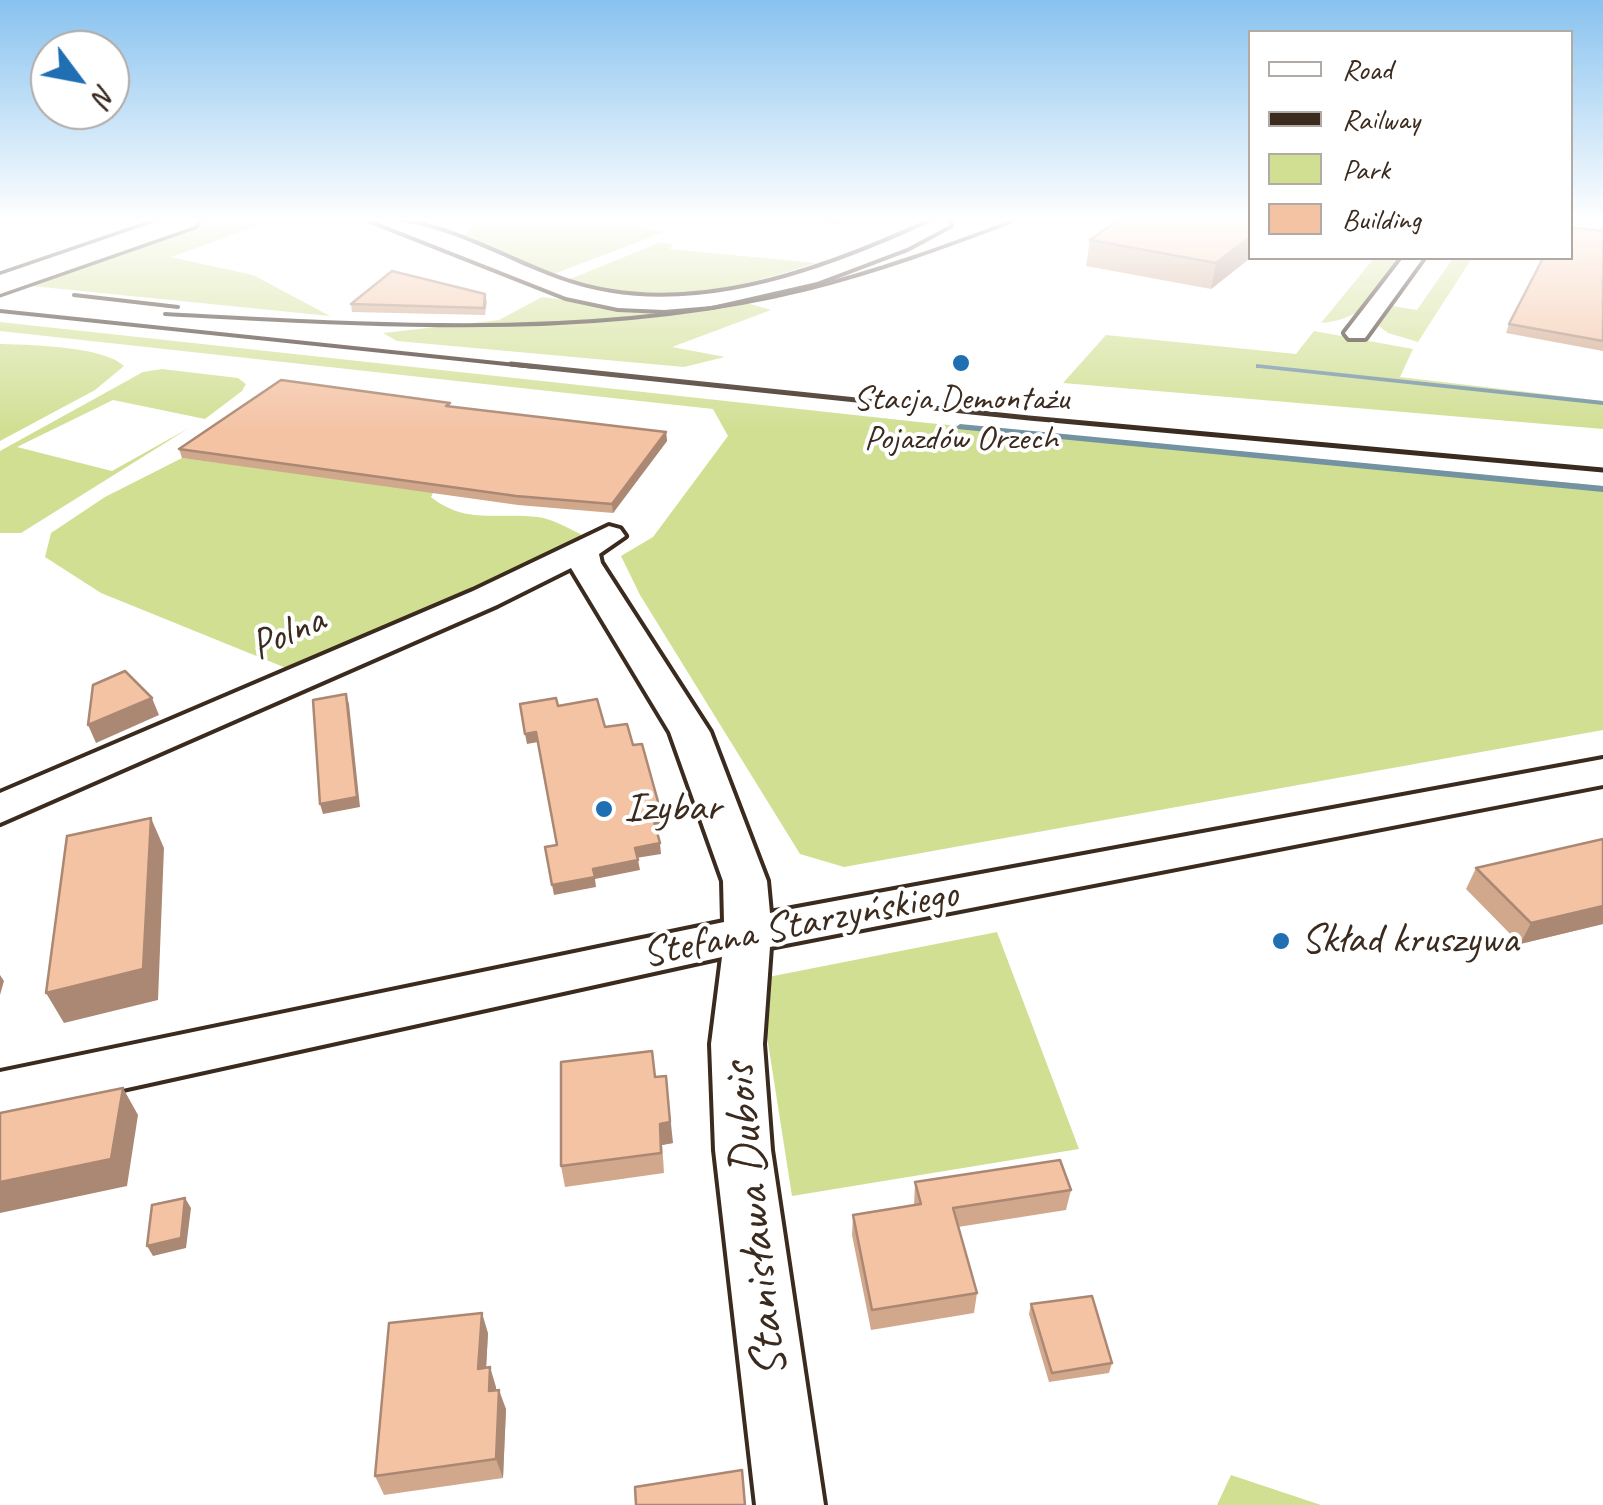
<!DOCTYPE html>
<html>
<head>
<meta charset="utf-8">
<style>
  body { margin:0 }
  #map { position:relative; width:1603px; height:1505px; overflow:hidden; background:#fff; font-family:Caveat,sans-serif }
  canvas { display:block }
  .legend { position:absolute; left:1248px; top:30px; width:325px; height:230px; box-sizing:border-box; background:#fff; border:2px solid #b1aaa5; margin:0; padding:12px 18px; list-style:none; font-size:30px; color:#3b2a1e }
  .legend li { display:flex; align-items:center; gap:20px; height:50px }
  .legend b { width:50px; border:2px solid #b1aaa5 }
  .north { position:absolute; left:30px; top:30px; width:100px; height:100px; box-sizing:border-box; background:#fff; border:2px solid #b1aaa5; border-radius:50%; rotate:122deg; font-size:28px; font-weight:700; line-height:40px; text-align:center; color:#3b2a1e }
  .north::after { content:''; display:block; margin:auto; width:35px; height:45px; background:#1f6fb2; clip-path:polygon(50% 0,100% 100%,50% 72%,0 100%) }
</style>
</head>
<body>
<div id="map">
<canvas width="1603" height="1505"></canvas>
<ul class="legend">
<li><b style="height:12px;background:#fff"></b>Road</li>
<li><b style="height:12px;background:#3b2a1e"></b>Railway</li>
<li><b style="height:28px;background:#d1df93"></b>Park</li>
<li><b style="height:28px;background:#f4c3a4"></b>Building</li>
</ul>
<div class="north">N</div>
</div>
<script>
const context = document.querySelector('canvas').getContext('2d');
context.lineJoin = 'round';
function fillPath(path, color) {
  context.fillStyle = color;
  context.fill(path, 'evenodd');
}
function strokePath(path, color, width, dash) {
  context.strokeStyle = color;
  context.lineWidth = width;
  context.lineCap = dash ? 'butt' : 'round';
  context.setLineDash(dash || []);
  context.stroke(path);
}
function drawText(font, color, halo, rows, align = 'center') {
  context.font = font + ' Caveat,sans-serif';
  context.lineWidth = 8;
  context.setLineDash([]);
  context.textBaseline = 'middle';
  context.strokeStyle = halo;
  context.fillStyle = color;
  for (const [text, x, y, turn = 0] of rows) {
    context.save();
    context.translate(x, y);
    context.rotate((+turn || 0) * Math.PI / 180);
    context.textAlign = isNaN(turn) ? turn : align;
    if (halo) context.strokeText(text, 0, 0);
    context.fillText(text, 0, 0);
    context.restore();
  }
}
fillPath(new Path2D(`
  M213,220H274L171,257L253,275L330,316L22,285Z
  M493,220H605L664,232L551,275L461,239L472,228Z
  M661,242L674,245L669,249L816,263C738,288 645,314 565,281Z
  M1374,258H1402C1376,293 1368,319 1321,323Z
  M1453,258H1472L1418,342L1388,333L1379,326L1393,306L1417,310Z
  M542,297L644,310L737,300L771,310L672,347L725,357L684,367L397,341L383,333L499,320Z
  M0,322L928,423L1603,486V730L844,867L800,854L640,595L621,556L653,537L728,436L713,409L0,331Z
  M1314,331L1413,349L1400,377L1603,401V429L1063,383L1106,335L1296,354Z
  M0,344C30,345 103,346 124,366L95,390L0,441Z
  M162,369L238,378L246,384L242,391L205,419L113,400L17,447L112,471L189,428L21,533H0V451L143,372Z
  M182,458L434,491L431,497C466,525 498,512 538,517C553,519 568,528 582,535L554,557L291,670L101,593L45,557L51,533L105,497Z
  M997,932L1079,1149L792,1196L758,979Z
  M1231,1475L1321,1505H1217Z`), '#d1df93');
fillPath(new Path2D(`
  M1256,364L1603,401V405L1259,368H1256Z
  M960,424L1603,486V492L957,429L956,427Z`), '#7392a2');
const street = new Path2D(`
  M371,220C438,218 497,257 558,279C682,325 820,273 933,221H947L950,225L907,248L817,282L712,306L664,310L618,308L566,297Z
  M1403,258H1423L1365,338H1349L1345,333Z
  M609,526L620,529L625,536L599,554L601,563L710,732L767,881L770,913L1603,759V785L770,947L763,1044L771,1150L824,1505H756L715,1150L711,1044L722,957L0,1116V1072L724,922L723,881L670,732L571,568L497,605L0,823V793L473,591Z`);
const secondary = new Path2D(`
  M161,220H199L195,226L0,294V275Z`);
strokePath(street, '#3b2a1e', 8);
strokePath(secondary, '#3b2a1e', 7);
fillPath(street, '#fff');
fillPath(secondary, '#fff');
strokePath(new Path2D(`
  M74,295L178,307
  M0,311L535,367
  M165,314C378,325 598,341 807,289C879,271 947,246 1016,220`), '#3b2a1e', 4);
strokePath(new Path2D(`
  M511,364L1029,418L1603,470`), '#3b2a1e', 5);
fillPath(new Path2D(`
  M808,220H847L836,225Z
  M1250,220V258H1257L1255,260L1249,259L1211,289L1086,266L1090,240Z
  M1603,227V351L1506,333L1509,324L1601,231Z
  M485,294L487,302L485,315L352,312L351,304Z
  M450,406L666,432L667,441L613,513L518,505L182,458L179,449Z
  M1603,839V924L1520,944L1466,889L1476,868Z
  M655,1077L673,1143L662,1145L664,1173L565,1187L561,1166Z
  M915,1182L1071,1190L1066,1210L958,1227L977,1293L974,1313L871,1330L852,1235L853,1215L914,1206Z
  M1031,1304L1112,1363L1109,1373L1049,1382L1029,1314Z
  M488,1333L486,1368L490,1367L496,1390L506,1409L503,1478L384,1495L375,1476Z`), '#d2a88d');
fillPath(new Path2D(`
  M1250,237L1249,259L1211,289L1216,263Z
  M666,432L667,441L613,513L612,504Z
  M346,694L349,704L360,807L323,814L320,804Z
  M152,698L159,715L96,743L88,725Z
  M536,732L538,742L527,744L525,734Z
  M662,816L663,826L654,828L653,818Z
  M151,818L164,848L158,1000L64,1023L46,993Z
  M660,843L661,854L636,858L635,848Z
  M638,860L640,870L595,879L596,887L554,895L552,885L593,869Z
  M1603,906V924L1520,944L1531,923Z
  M0,975L4,981L0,995Z
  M666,1076L673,1143L662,1145L664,1173L660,1124Z
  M123,1088L138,1115L127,1186L0,1213V1182Z
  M185,1198L191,1208L186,1248L153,1256L147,1246Z
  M482,1313L488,1333L485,1389L478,1369Z
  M490,1367L496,1387L495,1411L489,1391Z
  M499,1390L506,1409L503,1478L496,1459Z`), '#ab8873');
const building = new Path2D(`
  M1118,220H1250V237L1216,263L1090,240Z
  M1570,227L1601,231L1603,227V341L1509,324L1543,258H1570Z
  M392,271L485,294L484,308L351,304Z
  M281,380L450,403L446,406L666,432L612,504L516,496L179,449Z
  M125,671L152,698L88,725L93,685Z
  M346,694L357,797L320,804L313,700Z
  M556,698L558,706L597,699L605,727L627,724L633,745L642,744L662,816L653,818L660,843L635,848L638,860L593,869L595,877L552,885L545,847L557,845L536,732L525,734L520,704Z
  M151,818L143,969L46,993L67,836Z
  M1603,839V906L1531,923L1476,868Z
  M652,1051L655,1077L666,1076L670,1122L660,1124L661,1153L561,1166V1062Z
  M123,1088L111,1159L0,1182V1113Z
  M1060,1160L1071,1190L953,1208L977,1293L872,1310L853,1215L921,1204L915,1182Z
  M185,1198L181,1238L147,1246L152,1205Z
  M1092,1296L1112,1363L1052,1373L1031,1304Z
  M482,1313L478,1369L490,1367L489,1391L499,1390L496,1459L375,1476L389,1323Z
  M742,1470L745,1505H636L635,1487Z`);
fillPath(building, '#f4c3a4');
strokePath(building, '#ab8873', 2.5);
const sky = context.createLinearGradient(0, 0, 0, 430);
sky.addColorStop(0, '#88c2ef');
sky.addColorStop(0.51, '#fff');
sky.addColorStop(1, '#ffffff00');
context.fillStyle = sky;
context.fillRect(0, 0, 1603, 430);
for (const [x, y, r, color] of [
  [961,363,10,"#1f6fb2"],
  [604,809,10,"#1f6fb2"],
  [1281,941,10,"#1f6fb2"]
]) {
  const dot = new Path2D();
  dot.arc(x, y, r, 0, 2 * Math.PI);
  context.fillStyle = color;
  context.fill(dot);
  strokePath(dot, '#fff', 4);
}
drawText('35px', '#3b2a1e', '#fff', [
  ["Stacja Demontażu",961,400],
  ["Pojazdów Orzech",961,440]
]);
drawText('42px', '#3b2a1e', '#fff', [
  ["Polna",288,634,-24],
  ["Stefana Starzyńskiego",800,925,-11]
]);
drawText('42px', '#3b2a1e', '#fff', [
  ["Izybar",624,809],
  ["Skład kruszywa",1301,941]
], 'left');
drawText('50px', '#3b2a1e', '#fff', [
  ["Stanisława Dubois",756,1220,-96]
]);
</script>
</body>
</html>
